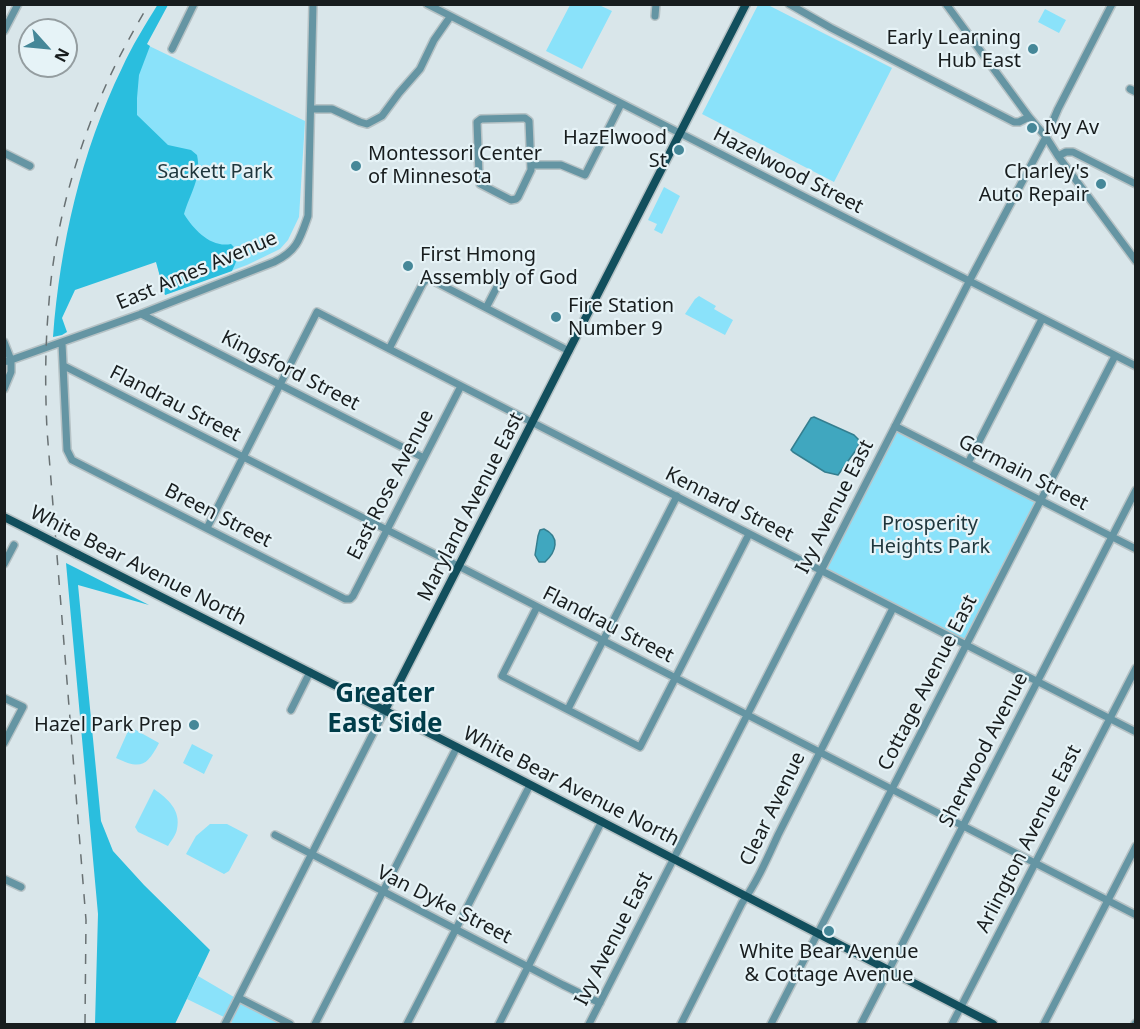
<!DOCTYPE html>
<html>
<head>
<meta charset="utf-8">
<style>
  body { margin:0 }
  #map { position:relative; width:1140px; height:1029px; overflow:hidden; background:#d9e6ea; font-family:"Noto Sans",sans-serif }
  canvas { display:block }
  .frame { position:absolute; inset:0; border:6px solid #181d1e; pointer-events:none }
  .north { position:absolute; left:18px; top:18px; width:60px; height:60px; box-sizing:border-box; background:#e6f3f7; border:2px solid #949da0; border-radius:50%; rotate:117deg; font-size:16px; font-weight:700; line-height:24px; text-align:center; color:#181d1e }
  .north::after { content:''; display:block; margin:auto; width:21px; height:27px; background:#458798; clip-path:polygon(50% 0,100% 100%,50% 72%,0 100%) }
</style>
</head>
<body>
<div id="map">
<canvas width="1140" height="1029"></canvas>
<div class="frame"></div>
<div class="north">N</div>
</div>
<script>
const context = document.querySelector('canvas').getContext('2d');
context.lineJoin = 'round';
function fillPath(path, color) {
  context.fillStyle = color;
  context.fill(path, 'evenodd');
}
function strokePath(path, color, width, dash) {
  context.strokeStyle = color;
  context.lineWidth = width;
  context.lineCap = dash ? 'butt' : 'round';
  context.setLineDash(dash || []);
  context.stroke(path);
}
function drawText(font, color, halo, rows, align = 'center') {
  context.font = font + ' "Noto Sans",sans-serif';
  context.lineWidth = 4.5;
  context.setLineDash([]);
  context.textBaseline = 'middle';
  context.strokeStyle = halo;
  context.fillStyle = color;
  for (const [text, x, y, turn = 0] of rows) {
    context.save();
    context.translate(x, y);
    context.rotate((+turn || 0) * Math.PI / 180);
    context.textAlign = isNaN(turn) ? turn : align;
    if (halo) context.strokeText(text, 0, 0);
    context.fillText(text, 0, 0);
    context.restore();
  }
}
fillPath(new Path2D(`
  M570,5H599L612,11L582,69L546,51Z
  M758,5H768L892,68L834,182L702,114Z
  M1045,9L1066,20L1059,33L1038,22Z
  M143,43L305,121L299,217L288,240L280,249L247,265L165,295L146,224L102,136Z
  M664,187L680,196L662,234L654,230L657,224L648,220Z
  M699,296L716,306L714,309L733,320L725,335L685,314L695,299Z
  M895,426L1040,500L963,643L821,571Z
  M134,729L159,743C147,766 141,770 116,758L128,731Z
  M192,744L213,755L204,774L183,763Z
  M154,789C168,799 181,810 177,829C176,835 171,841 168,846L138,832L135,827Z
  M210,824H227L248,835L229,871L224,874L186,854L196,836Z
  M198,976L280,1024H231L232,1021L187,999Z`), '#8ae2fa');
fillPath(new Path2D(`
  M158,4L168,5L147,44L150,46L139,75L137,98V115L168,145L191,150L197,155C202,178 190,193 184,214C194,230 211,248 231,244C241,253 237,261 232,271L165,295L156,262L75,290L62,318L67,332L62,335L53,337C60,245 81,152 122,68C132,46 145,25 158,4Z
  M66,563L149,605L78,585L101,821L113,851L144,885L210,950L175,1024H95L98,914Z`), '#2abede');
const water = new Path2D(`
  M814,417L854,435L858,439L860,442L856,450L838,475L825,472L793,452L791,450L811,418Z
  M544,529C561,537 556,552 545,562H539L535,555L538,536L540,530Z`);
fillPath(water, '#40a7bf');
strokePath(water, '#347e8f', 1.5);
const minor = new Path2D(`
  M427,4L1136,366
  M789,4L831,28L1014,122H1019L1029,117
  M946,4L1029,117L1046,137L1058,156L1136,261
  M655,16L656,4
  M4,31L18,4
  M172,49L194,4
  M1130,89L1136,92
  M312,109H332L360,122L367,124L382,116L399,93L420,69L434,40L450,17
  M522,118H525L529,121L531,170L518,197L516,199L511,200L480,184L479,175L477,122L481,119Z
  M4,153L30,166
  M1058,156L1066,152H1073L1136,184
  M531,165H561L585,175L621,104
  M486,308L501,279
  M141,314L424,458
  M4,342L11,360L4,362
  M62,343L67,450L72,460L345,599H350L353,596L461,386
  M389,349L423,283L427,279H430L569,351
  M64,366L468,571L1136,915
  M4,389L11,372V360L141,314L274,262C297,251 300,239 308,216L313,4
  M895,426L1136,549
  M968,463L1042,319
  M207,528L317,312L1136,732
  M4,564L14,545
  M537,607L502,676L640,747L749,534
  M4,698L23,707L4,743
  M568,709L677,496
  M291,710L310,672
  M275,835L563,985L600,1003
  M4,879L21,887
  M239,998L290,1024
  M225,1024L385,710
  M315,1024L457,747
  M407,1024L530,785
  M499,1024L602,821
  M589,1024L972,276L1046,137L1058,109L1112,4
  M681,1024L742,903C757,882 767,859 778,835L893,608
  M771,1024L1115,356
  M861,1024L1136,490
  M952,1024L1136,668
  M1044,1024L1136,846
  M1135,1024L1136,1023`);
const major = new Path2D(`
  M4,517L36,533
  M77,554L494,766L993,1024
  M385,710L746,4`);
strokePath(minor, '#b6c2c5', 10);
strokePath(major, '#b6c2c5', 11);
strokePath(minor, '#6595a3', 7);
strokePath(major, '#124f5d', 8);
strokePath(new Path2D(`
  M85,1024L86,920L47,430C45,387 45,345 49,302C54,230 76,151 106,85C118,58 133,31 149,4`), '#697173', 1.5, [10, 10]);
const majorBridge = new Path2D(`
  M36,533L77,554`);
strokePath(majorBridge, '#b6c2c5', 11, []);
strokePath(majorBridge, '#124f5d', 8);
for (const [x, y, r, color] of [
  [1033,49,6,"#458798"],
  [1032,128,6,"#458798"],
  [679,150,6,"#458798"],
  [356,166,6,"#458798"],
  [1101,184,6,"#458798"],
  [408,266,6,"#458798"],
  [556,317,6,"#458798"],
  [194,725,6,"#458798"],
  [829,931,6,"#458798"]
]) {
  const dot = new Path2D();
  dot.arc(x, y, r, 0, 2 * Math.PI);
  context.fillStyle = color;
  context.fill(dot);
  strokePath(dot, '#e6f3f7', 2);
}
drawText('20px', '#181d1e', '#e6f3f7', [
  ["Early Learning",1021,38],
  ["Hub East",1021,61],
  ["Ivy Av",1044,128,"left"],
  ["HazElwood",667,138],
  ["St",667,161],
  ["Montessori Center",368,154,"left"],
  ["of Minnesota",368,177,"left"],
  ["Charley's",1089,172],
  ["Auto Repair",1089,195],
  ["First Hmong",420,255,"left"],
  ["Assembly of God",420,278,"left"],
  ["Fire Station",568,306,"left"],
  ["Number 9",568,329,"left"],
  ["Hazel Park Prep",182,725],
  ["White Bear Avenue",829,952,"center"],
  ["& Cottage Avenue",829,975,"center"]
], 'right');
drawText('20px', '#181d1e', '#e6f3f7', [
  ["Hazelwood Street",788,171,27],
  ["East Ames Avenue",197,271,-23],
  ["Kingsford Street",290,371,27],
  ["Flandrau Street",175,404,27],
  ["Germain Street",1023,473,27],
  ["East Rose Avenue",391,485,-63],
  ["Kennard Street",729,505,27],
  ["Maryland Avenue East",471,507,-63],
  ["Ivy Avenue East",835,507,-63],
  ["Breen Street",218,516,27],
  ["White Bear Avenue North",138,566,27],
  ["Flandrau Street",608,625,27],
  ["Cottage Avenue East",928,683,-63],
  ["Sherwood Avenue",984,750,-63],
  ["White Bear Avenue North",571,787,27],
  ["Clear Avenue",773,809,-64],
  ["Arlington Avenue East",1029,839,-63],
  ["Van Dyke Street",444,905,27],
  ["Ivy Avenue East",614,939,-63]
]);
drawText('20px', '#1f363c', '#e6f3f7', [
  ["Sackett Park",215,172],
  ["Prosperity",930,524],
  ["Heights Park",930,547]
]);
drawText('bold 26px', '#003c49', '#e6f3f7', [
  ["Greater",385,695],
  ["East Side",385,725]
]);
</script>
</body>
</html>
